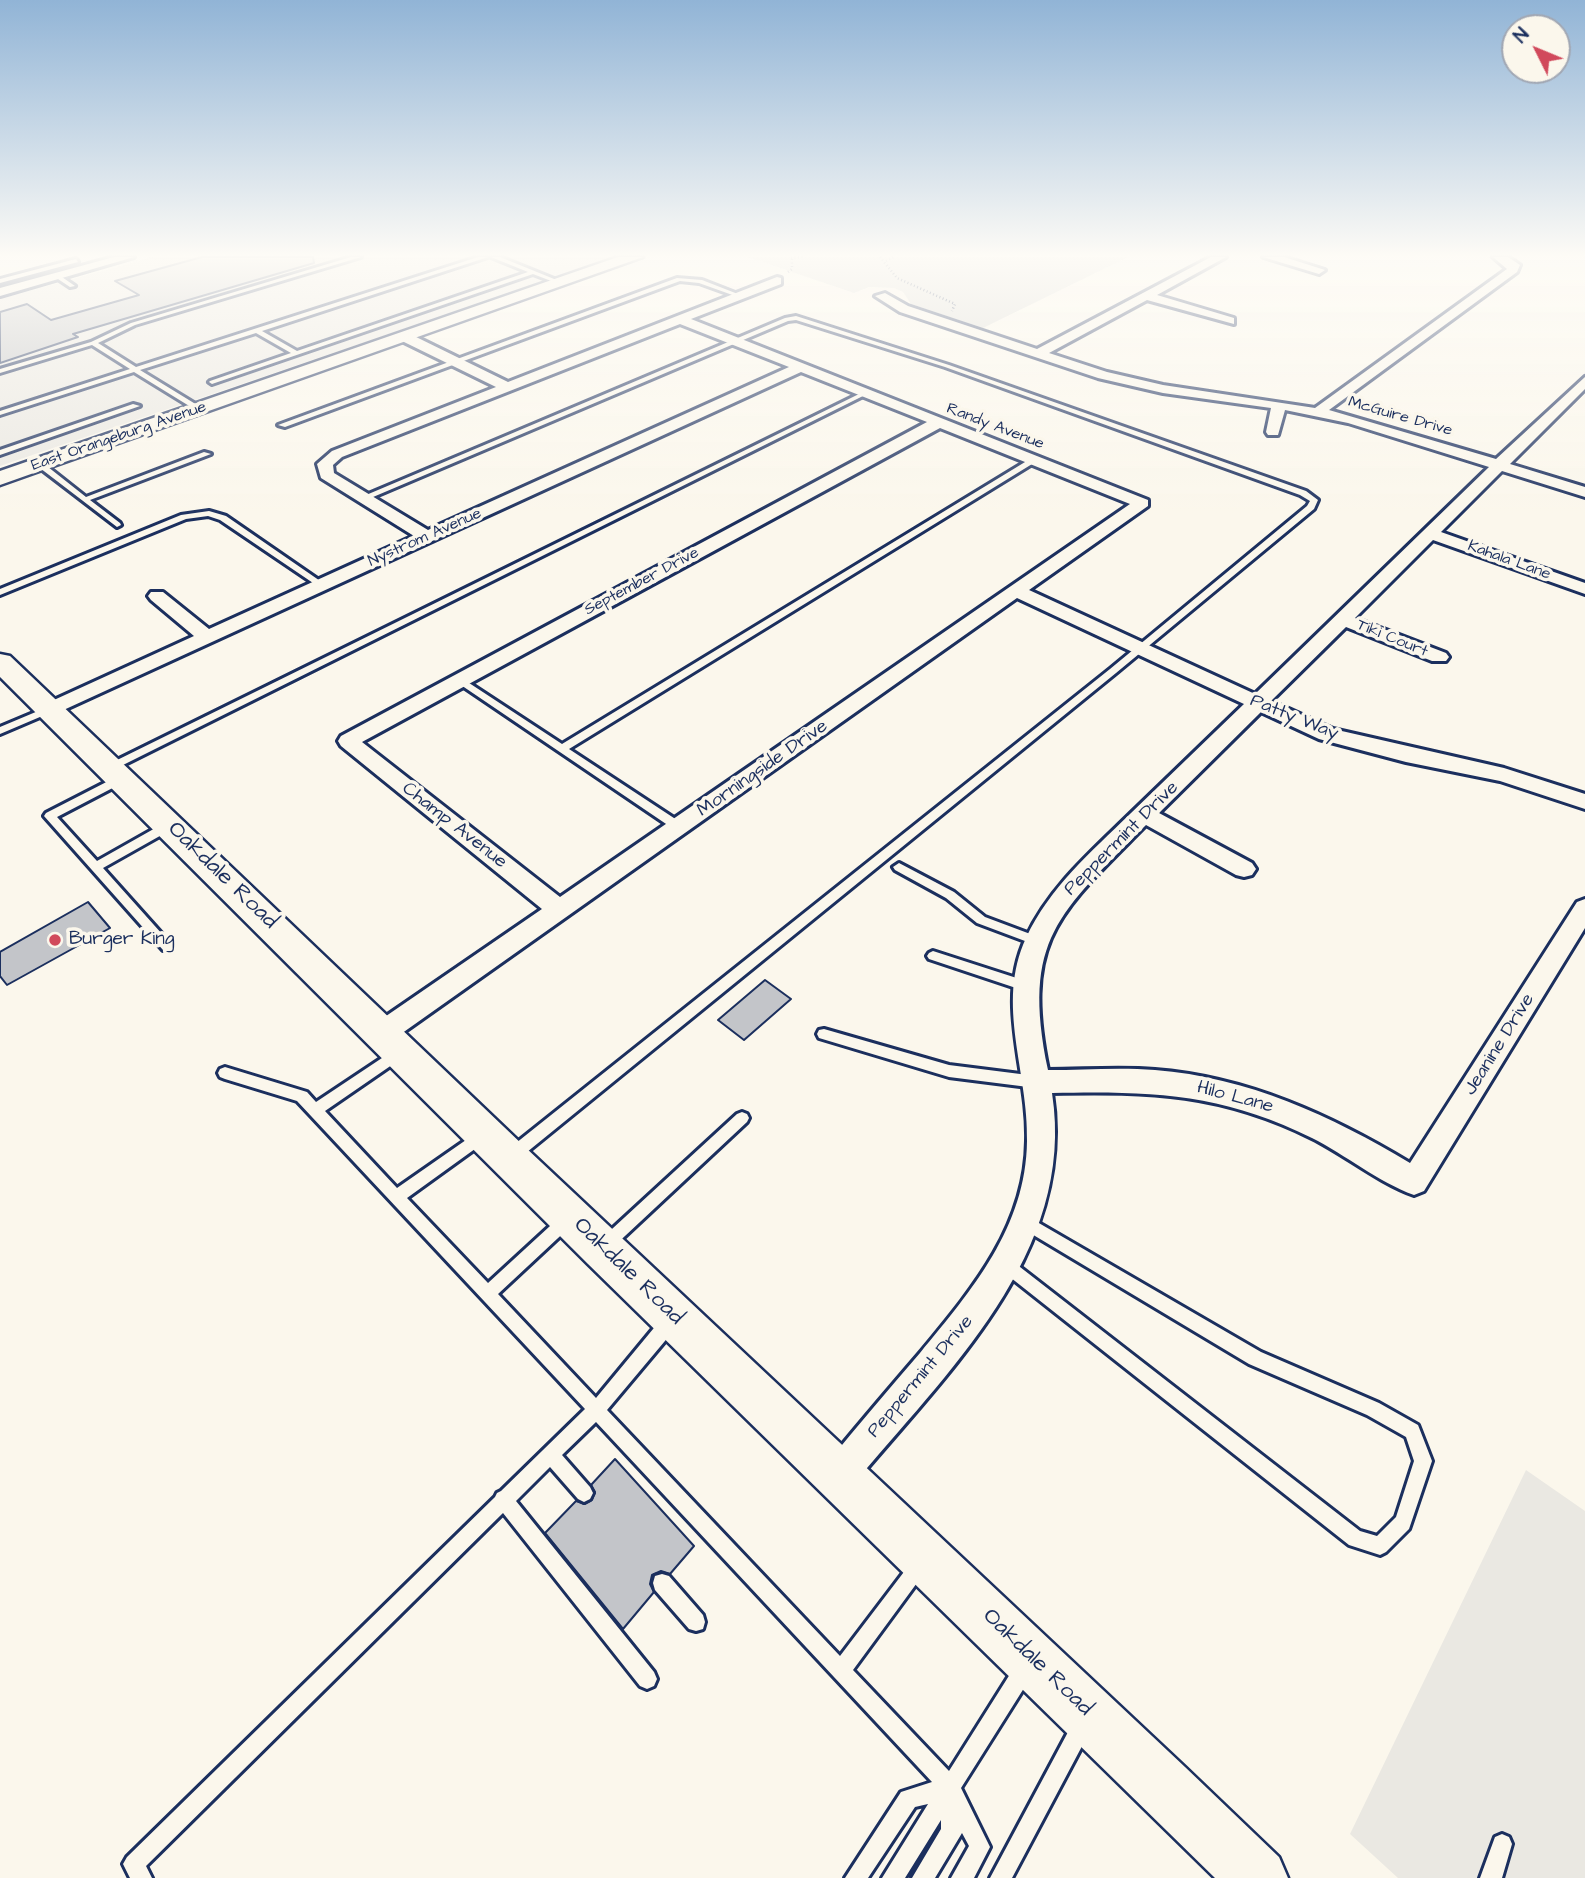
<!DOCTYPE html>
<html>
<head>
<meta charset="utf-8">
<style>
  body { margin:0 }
  #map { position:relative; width:1585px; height:1878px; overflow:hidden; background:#fbf7ec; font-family:"Architects Daughter",sans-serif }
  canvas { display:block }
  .north { position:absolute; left:1501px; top:14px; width:70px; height:70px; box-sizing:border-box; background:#fbf7ec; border:2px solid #a1a7b3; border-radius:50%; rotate:313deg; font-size:19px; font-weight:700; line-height:28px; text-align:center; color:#1b2f5e }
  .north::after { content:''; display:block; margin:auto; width:24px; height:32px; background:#d1495b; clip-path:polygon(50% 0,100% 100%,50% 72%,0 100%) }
</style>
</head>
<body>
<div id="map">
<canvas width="1585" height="1878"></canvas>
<div class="north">N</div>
</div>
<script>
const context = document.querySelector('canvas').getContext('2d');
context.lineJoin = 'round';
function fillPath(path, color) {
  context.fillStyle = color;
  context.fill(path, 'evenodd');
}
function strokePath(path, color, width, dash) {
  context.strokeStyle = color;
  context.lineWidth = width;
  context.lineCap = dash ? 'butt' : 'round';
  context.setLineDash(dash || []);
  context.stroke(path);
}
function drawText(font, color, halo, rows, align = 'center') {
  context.font = font + ' "Architects Daughter",sans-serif';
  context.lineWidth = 7;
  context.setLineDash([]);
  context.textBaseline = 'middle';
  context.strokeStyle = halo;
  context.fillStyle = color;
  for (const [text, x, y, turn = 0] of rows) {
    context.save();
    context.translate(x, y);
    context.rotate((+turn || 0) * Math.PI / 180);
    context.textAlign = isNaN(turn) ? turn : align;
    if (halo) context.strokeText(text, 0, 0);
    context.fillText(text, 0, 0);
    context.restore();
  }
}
fillPath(new Path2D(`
  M153,257H616L0,466V299Z
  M1526,1470L1585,1511V1878H1398L1350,1834Z`), '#eae8e2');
fillPath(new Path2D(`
  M748,257H1128L983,328L911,304L903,292L894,288L869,287L854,293Z`), '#dadad7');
const building = new Path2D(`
  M202,257H313L314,263L73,334L78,337L0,363V312L27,304L51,320L139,295L115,281Z
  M88,902L110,928L7,985L0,976V952Z
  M765,980L791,999L744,1040L718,1020Z
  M615,1459L694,1546L670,1574L661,1571L652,1575L650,1584L654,1592L623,1629L545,1533L576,1501L585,1504L592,1500L595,1492L591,1485Z`);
fillPath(building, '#c3c5c9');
strokePath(building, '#1b2f5e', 2);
const lane = new Path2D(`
  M351,257H361L135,325L98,343L136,367L478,257H488L262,331L297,351L528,272L491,257H500L564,283L559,284L533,274L212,384L209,382L210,381L291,353L256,333L140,370L202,408L203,410L199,412L134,372L0,415V411L130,369L92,345L0,373V369L91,342L131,323Z
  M76,259L78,262L0,283V279Z
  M55,275H59L75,286L70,287L55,277Z
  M677,278L702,280L743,296L738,297L699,283L680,281L285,427L278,425Z
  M796,316L949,365L1306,491L1318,500L1314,509L1116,673L516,1161L511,1162L506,1161L504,1156L506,1151L1110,669L1307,506L1310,501L1300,495L945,367L796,320L788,321L366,500L359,498L785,318Z
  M861,393L867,394L115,769H107L106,767L107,765Z
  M133,404L140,406L0,455V450Z
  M204,452L211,454L90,500L120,523L121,525L117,527L36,465L43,463L86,497Z
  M1030,459L1037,461L569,749L683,824L685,827L683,830H675L455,681L457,679H463L562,744Z
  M209,511L226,516L326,585L319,587L220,520L208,516L186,519L0,595V589L181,515Z
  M50,706L55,709L54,711L0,734V727Z
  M122,774L126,775L127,778L126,781L57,817L97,861L166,822H174L176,825L174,828L103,868L171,944L173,947L171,950H163L44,816L46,813Z
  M899,863L954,892L985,917L1041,938L1043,941L1041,944H1033L977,923L946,898L895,870L893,867Z
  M933,951L1029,982L1031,986L1029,990L1025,991L929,959L927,956L929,953Z
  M824,1029L949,1065L1036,1076L1041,1078L1043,1082L1041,1086L1036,1088L949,1077L819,1038L817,1034L819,1030Z
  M397,1048L402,1050L404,1054L402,1058L325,1111L397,1188L476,1133L481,1131L486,1133L488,1137L486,1141L407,1198L488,1283L562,1215L567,1213L572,1215L574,1220L572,1225L498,1294L596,1398L663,1317L669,1315L675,1317L677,1323L675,1329L607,1410L840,1656L913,1560L919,1557L925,1560L928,1566L925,1572L853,1670L949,1771L1017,1663L1024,1660L1031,1663L1034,1670L1031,1677L961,1788L990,1847L974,1878H951L969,1846L962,1833L935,1878H912L941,1829V1820L905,1878H882L928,1804L915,1807L868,1878H845L901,1792L932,1782L596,1422L562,1455L590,1487L593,1493L590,1499L584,1502L578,1499L550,1467L516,1501L654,1672L657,1679L654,1686L647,1689L640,1686L503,1513L146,1866L152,1878H130L123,1864L127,1857L495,1497L497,1493L501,1491L585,1409L297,1101L225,1079L220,1077L218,1073L220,1069L225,1067L307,1092L316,1102Z
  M742,1112L747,1114L749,1118L747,1122L610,1250L605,1252L600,1250L597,1245L600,1240L737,1114Z
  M1025,1215L1261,1352L1379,1403L1418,1425L1432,1461L1409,1529L1386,1552L1380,1555L1349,1545L1001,1270L998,1265L1001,1260L1006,1258L1011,1260L1360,1531L1377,1536L1396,1517L1414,1461L1406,1437L1367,1415L1249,1364L1020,1227L1018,1222L1020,1217Z
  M662,1574L669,1576L703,1615L705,1622L703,1629L696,1631L689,1629L655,1590L653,1583L655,1576Z
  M1082,1716L1089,1719L1092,1726L1089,1733L1012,1878H990L1075,1719Z
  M1502,1834L1509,1837L1512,1844L1502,1878H1480L1495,1837Z`);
const street = new Path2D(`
  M114,257H134L0,296V288Z
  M1211,257H1226L1157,295L1234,318V324L1147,300L1049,353L1107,372L1163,385L1315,408L1507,269L1493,257H1508L1520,265L1517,272L1329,410L1496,459L1585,377V389L1510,464L1585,487V497L1502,471L1441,532L1585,583V594L1433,540L1355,618L1446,653L1449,657L1446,661H1432L1346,627L1271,701L1333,729L1504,768L1585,794V809L1500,781L1406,762L1319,739L1261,712L1159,813L1252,863L1256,869L1252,875L1244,877L1236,875L1146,825C1059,913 1021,939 1048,1070C1083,1070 1120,1067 1155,1070C1247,1077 1332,1116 1410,1163L1577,902L1585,899V928L1424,1191L1414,1195C1378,1182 1346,1155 1312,1138C1221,1093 1151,1091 1052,1093C1077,1253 945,1374 852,1486L840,1491L828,1486L823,1474L828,1462C858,1425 889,1389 920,1353C972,1290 1026,1227 1027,1141C1029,1073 995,1004 1026,938C1049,888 1091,852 1130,814C1168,777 1206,741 1244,704L1017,598L391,1041L382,1044L373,1041L369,1033L373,1025L542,909L341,746L338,741L341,736L927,422L801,372L57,713L50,715L40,709L43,705L194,636L151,600L148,596L151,592H163L209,629L414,536L321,478L317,464L332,451L496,387L402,341V335H412L508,382L777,277L781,278V284L691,319L1148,500V506L1029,590L1255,694L1489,467L1348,423L1285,410L1278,435H1268L1266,432L1271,408L1163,393L1098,378L900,312L875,296L885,293L908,306L1037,349ZM680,324L789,367L428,530L334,473L333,465L342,457ZM940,428L1130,504L560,897L362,742Z
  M1263,257H1284L1325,270L1319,274Z`);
const secondary = new Path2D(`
  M618,257H643L0,485V471Z
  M0,654L10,656L525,1147L1185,1767L1279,1857L1288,1878H1215L588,1264L0,677Z`);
strokePath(lane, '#1b2f5e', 6);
strokePath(street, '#1b2f5e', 6);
strokePath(secondary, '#1b2f5e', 5);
strokePath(new Path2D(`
  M880,257L897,278L955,304L952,311
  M791,258L803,257
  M886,261L894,257
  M788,272L792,269V258`), '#1b2f5e', 2.5, [1, 2.5]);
fillPath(lane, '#fbf7ec');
fillPath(street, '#fbf7ec');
fillPath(secondary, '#fbf7ec');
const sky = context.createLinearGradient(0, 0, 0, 520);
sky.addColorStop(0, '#91b4d6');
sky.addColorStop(0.49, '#fdfbf6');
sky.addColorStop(1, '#fdfbf600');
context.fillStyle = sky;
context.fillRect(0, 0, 1585, 520);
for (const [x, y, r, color] of [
  [55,940,7,"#d1495b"]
]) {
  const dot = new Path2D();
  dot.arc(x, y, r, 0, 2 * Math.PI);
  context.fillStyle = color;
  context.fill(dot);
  strokePath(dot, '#fbf7ec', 2.5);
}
drawText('16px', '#1b2f5e', '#fbf7ec', [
  ["McGuire Drive",1400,417,16],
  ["Randy Avenue",995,427,21],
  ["East Orangeburg Avenue",119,437,-19],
  ["Nystrom Avenue",425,538,-24],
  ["Kahala Lane",1509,561,20],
  ["September Drive",642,582,-28],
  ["Tiki Court",1392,639,22]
]);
drawText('19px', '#1b2f5e', '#fbf7ec', [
  ["Patty Way",1294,718,22],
  ["Morningside Drive",763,769,-35],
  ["Champ Avenue",454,826,38],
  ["Peppermint Drive",1122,839,-45],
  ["Jeanine Drive",1500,1045,-58],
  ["Hilo Lane",1235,1098,15],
  ["Peppermint Drive",921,1377,-50]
]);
drawText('19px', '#1b2f5e', '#fbf7ec', [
  ["Burger King",69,940]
], 'left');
drawText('23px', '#1b2f5e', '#fbf7ec', [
  ["Oakdale Road",222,876,44],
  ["Oakdale Road",628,1272,44],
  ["Oakdale Road",1037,1663,44]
]);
</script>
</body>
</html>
